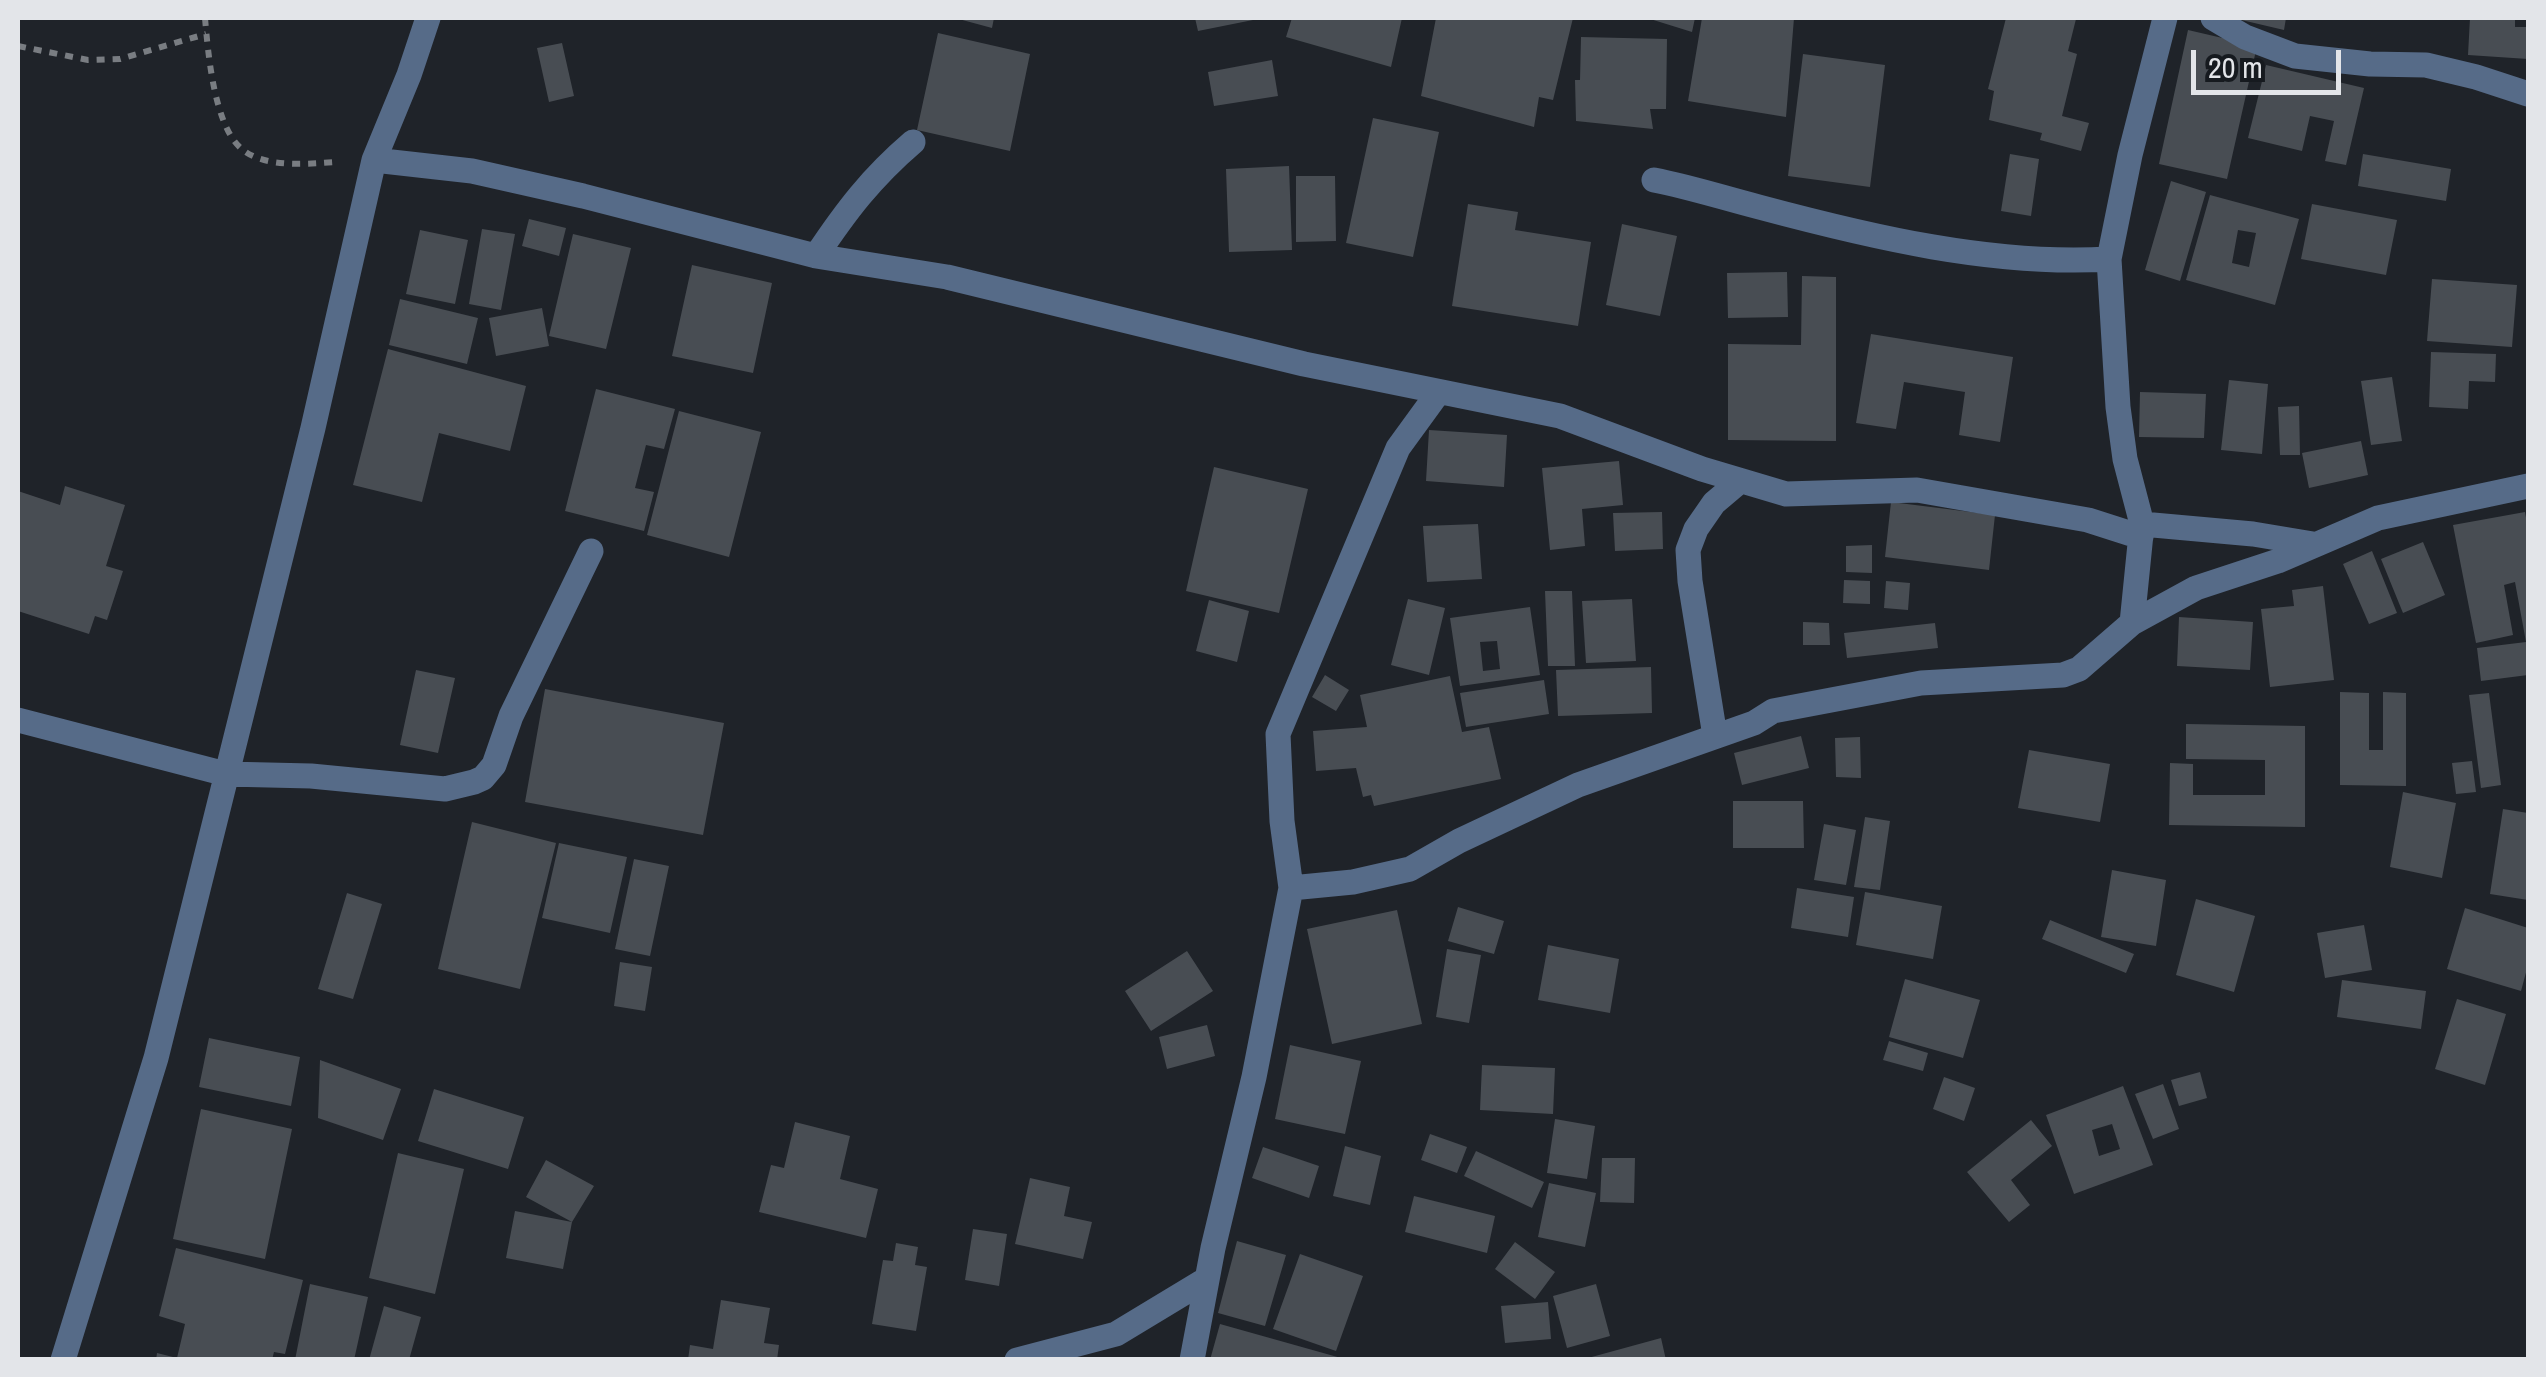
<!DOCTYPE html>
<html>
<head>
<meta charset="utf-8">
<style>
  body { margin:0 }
  #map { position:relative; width:2546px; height:1377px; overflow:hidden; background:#1f2329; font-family:"Archivo Narrow",sans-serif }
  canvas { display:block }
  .frame { position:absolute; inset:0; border:20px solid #e3e5e9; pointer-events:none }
  .scale { position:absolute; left:2191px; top:50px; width:150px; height:45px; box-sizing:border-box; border:5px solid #e3e5e9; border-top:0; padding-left:12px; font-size:30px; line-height:35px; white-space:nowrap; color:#e3e5e9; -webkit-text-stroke:8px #161a1f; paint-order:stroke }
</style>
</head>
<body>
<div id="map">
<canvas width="2546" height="1377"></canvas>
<div class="frame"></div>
<div class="scale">20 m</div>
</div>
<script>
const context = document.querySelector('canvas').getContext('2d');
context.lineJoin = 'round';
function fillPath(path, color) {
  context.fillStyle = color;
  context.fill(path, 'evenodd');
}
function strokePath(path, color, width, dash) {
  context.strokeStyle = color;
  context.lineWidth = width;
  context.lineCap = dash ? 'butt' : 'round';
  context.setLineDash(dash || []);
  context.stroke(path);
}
fillPath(new Path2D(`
  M955,18H994L992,28Z
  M1195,18H1257L1258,19L1198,31Z
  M1292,18H1402L1391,67L1286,37Z
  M1436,18H1573L1553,100L1539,97L1534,127L1421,96Z
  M1647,18H1695L1692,32Z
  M1702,18H1794L1786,117L1688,101Z
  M2006,18L2076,19L2068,51L2077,54L2062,116L2089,123L2081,151L2040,140L2042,133L1989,120L1994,91L1988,89Z
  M2233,18H2286L2284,30Z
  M2470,18H2515V27H2528V59L2468,55Z
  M2188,30L2257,46L2227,179L2159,164Z
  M938,33L1030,54L1010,151L917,130Z
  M1581,37L1667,39L1666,109H1650L1653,129L1576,121L1575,80H1580Z
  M562,43L574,96L549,102L537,48Z
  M1803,54L1885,65L1870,187L1788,176Z
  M1272,60L1278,96L1214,106L1208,72Z
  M2266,65L2364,88L2346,165L2325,161L2334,121L2310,116L2302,151L2248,138Z
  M1373,118L1439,132L1413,257L1346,243Z
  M2010,154L2039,159L2031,216L2001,211Z
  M2363,154L2451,169L2446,201L2358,186Z
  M1289,166L1292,250L1229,252L1226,169Z
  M1296,176H1335L1336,241L1296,242Z
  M2171,181L2206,192L2180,281L2145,270Z
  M2210,195L2299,219L2275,305L2186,280ZM2238,230L2256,233L2249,267L2232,263Z
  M1468,204L1518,212L1515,230L1591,242L1578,326L1452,306Z
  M2312,204L2397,220L2386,275L2301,259Z
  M529,219L566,228L559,256L522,246Z
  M1622,224L1677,236L1660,316L1606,305Z
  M482,229L515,234L501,310L469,304Z
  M420,230L468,240L455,304L406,294Z
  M573,234L631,248L606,349L549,336Z
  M692,265L772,283L753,373L672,356Z
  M1787,272L1788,317L1728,318L1727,273Z
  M1802,276L1836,277V441L1728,440V344L1801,345Z
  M2432,279L2517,285L2512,347L2427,341Z
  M400,299L478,318L467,364L389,345Z
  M542,308L549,346L496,356L489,318Z
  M1871,334L2013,357L2000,442L1959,435L1965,392L1904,382L1896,429L1856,423Z
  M388,349L526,386L510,451L439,433L422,502L353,485Z
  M2431,352L2496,354L2495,382L2469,381L2468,409L2429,407Z
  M2392,377L2402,441L2371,445L2361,381Z
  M2229,380L2268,384L2262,454L2221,450Z
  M596,389L675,409L664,449L646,445L635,488L654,492L644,531L565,511Z
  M2140,392L2206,394L2204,438L2139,437Z
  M2299,406L2300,455H2280L2278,407Z
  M679,411L761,432L729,557L647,535Z
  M1429,430L1507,435L1504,487L1426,481Z
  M2361,441L2368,475L2309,488L2302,453Z
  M1619,461L1623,505L1582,509L1585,546L1550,550L1542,468Z
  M1214,467L1308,489L1279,613L1186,591Z
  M65,486L125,505L106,566L123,571L107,620L95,616L89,634L18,611V491L60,505Z
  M1891,502L1995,515L1989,570L1885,557Z
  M1662,512L1663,549L1615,551L1613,513Z
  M2525,512L2528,529V675L2481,681L2477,648L2526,642L2515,582L2504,585L2513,635L2476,643L2453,525Z
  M1478,524L1482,579L1427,582L1423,526Z
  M2423,542L2445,595L2403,613L2381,559Z
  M1872,545V573L1846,572V546Z
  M2372,551L2397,613L2369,624L2343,564Z
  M1844,580L1870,581V604L1843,603Z
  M1886,581L1910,583L1908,610L1884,608Z
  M2323,586L2334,680L2270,687L2261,609L2294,606L2292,590Z
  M1545,591H1572L1575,666H1548Z
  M1408,599L1445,608L1429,675L1391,665Z
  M1632,599L1636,661L1586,663L1582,601Z
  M1209,600L1249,611L1237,662L1196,651Z
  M1530,607L1540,675L1460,686L1450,618ZM1497,641L1500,669L1483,671L1480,642Z
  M2179,617L2253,622L2250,670L2177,666Z
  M1803,622L1829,623L1830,645H1803Z
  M1935,623L1938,648L1847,658L1844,633Z
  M1651,667L1652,713L1558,716L1556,670Z
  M416,670L455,678L438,753L400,745Z
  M1325,675L1349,690L1336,711L1312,697Z
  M1450,676L1462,732L1489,727L1501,779L1374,806L1371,795L1363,797L1356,768L1316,771L1313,731L1367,727L1360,695Z
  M1544,680L1549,714L1466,727L1460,693Z
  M545,689L724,723L703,835L525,802Z
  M2340,692L2369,693V750H2383V692L2406,693V786L2340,785Z
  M2489,693L2501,785L2481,788L2469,695Z
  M2186,724L2305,726V827L2169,825L2170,763L2193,764V795H2265V760L2186,759Z
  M1801,736L1809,768L1742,785L1734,753Z
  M1860,737L1861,778L1836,777L1835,738Z
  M2029,750L2110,764L2100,822L2018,808Z
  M2472,761L2476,792L2456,794L2452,763Z
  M2403,792L2456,803L2442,878L2390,867Z
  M1733,801H1803L1804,848H1733Z
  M2503,809L2528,813V900L2490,894Z
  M1865,817L1890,821L1880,890L1854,887Z
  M472,822L556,843L520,989L438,969Z
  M1824,824L1856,830L1846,885L1814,880Z
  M559,843L627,857L610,933L542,918Z
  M634,859L669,866L650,956L615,949Z
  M2112,870L2166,880L2156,946L2101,937Z
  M1797,888L1854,897L1848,937L1791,928Z
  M1865,892L1942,906L1933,959L1856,945Z
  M347,893L382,904L353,999L318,989Z
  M2196,899L2255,916L2234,992L2176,975Z
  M1458,907L1504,921L1494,954L1448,941Z
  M2465,908L2528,928V965L2521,991L2447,969Z
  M1397,910L1422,1024L1332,1044L1307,929Z
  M2050,920L2134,954L2126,973L2042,939Z
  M2364,925L2372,970L2325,978L2317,933Z
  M1548,945L1619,959L1610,1013L1538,1000Z
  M1447,949L1481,955L1469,1023L1436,1017Z
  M1187,951L1213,991L1151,1031L1125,991Z
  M620,962L652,967L645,1011L614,1006Z
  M1905,979L1980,1000L1963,1058L1889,1037Z
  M2342,980L2426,991L2421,1029L2337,1017Z
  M2457,999L2506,1014L2485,1085L2435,1069Z
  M1207,1025L1215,1056L1167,1069L1159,1037Z
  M209,1038L300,1057L291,1106L199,1087Z
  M1889,1041L1928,1053L1923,1071L1883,1060Z
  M1290,1045L1361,1061L1345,1134L1275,1119Z
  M320,1060L401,1089L383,1140L318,1118Z
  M1482,1065L1555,1068L1553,1114L1480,1110Z
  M2200,1072L2207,1098L2179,1106L2171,1080Z
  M1944,1077L1975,1088L1964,1121L1933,1109Z
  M2163,1084L2179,1129L2153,1139L2135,1094Z
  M2123,1086L2153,1165L2074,1194L2046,1115ZM2112,1124L2120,1149L2099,1156L2092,1130Z
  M434,1089L524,1117L508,1169L418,1141Z
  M201,1109L292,1129L265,1259L173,1239Z
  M1555,1119L1595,1126L1587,1179L1547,1173Z
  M2031,1120L2052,1146L2011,1180L2030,1205L2009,1222L1967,1172Z
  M795,1122L850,1136L840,1179L878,1189L866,1238L759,1212L771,1165L784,1168Z
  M1430,1134L1467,1147L1457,1173L1421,1160Z
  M1345,1146L1381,1156L1370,1205L1333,1196Z
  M1263,1147L1319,1166L1309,1198L1252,1178Z
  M1476,1151L1544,1182L1532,1208L1464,1176Z
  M398,1153L464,1169L435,1294L369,1278Z
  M1602,1158H1635L1634,1203L1600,1202Z
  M546,1160L594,1186L572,1222L563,1269L506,1258L515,1211L572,1222L526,1197Z
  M1030,1178L1070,1187L1064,1216L1092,1222L1083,1259L1015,1244Z
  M1549,1183L1596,1193L1585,1247L1538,1237Z
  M1414,1196L1495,1216L1487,1253L1405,1232Z
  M973,1229L1007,1234L999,1286L965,1280Z
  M1237,1241L1286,1255L1265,1326L1218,1313Z
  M1515,1242L1555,1272L1535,1299L1495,1269Z
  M896,1243L918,1247L915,1265L927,1267L916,1331L872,1324L883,1260L893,1261Z
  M176,1248L303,1280L285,1354L274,1352L272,1360H156L157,1353L177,1358L185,1324L159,1316Z
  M1300,1254L1363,1276L1336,1351L1273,1329Z
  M310,1284L368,1297L354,1360H295Z
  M1596,1284L1610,1336L1567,1348L1553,1296Z
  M721,1300L770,1308L764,1343L779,1345L777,1360H688L690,1345L713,1349Z
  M1548,1302L1551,1339L1505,1343L1501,1306Z
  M384,1306L421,1317L409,1360H369Z
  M1220,1324L1341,1358L1340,1360H1210Z
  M1661,1338L1666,1360H1588V1358Z`), '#484d53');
strokePath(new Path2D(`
  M205,18C208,52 214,128 243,150C266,168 307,164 334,162
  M18,46L88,60L120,59L206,34`), '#797d82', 6, [8, 8]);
strokePath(new Path2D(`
  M2213,18L2245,37L2295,56L2370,64L2426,65L2476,77L2528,94
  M374,160L472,171L583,196L816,256L947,277L1304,364L1560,416L1702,469L1786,494L1917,490L2088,520L2141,537
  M1654,180C1690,187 1724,198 1759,207C1871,237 1993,266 2109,259
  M816,256C846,211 871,178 913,142
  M2142,524L2253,534L2313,544
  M2132,623L2142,524L2125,459L2118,407L2109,259L2130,155L2165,18
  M18,720L226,774L311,776L445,789L474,782L483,778L494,765L511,716L591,551
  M1715,736L1690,581L1688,550L1696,529L1714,503L1740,481
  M1291,888L1282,821L1278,734L1398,448L1438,393
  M63,1360L156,1058L313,428L374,160L409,75L428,18
  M1017,1360L1116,1334L1207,1279
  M1192,1360L1213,1248L1254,1077L1291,888L1353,882L1410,869L1459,841L1578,785L1754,723L1773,711L1921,683L2063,675L2079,669L2132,623L2196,588L2278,561L2378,518L2528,486`), '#566b88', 25);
</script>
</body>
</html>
